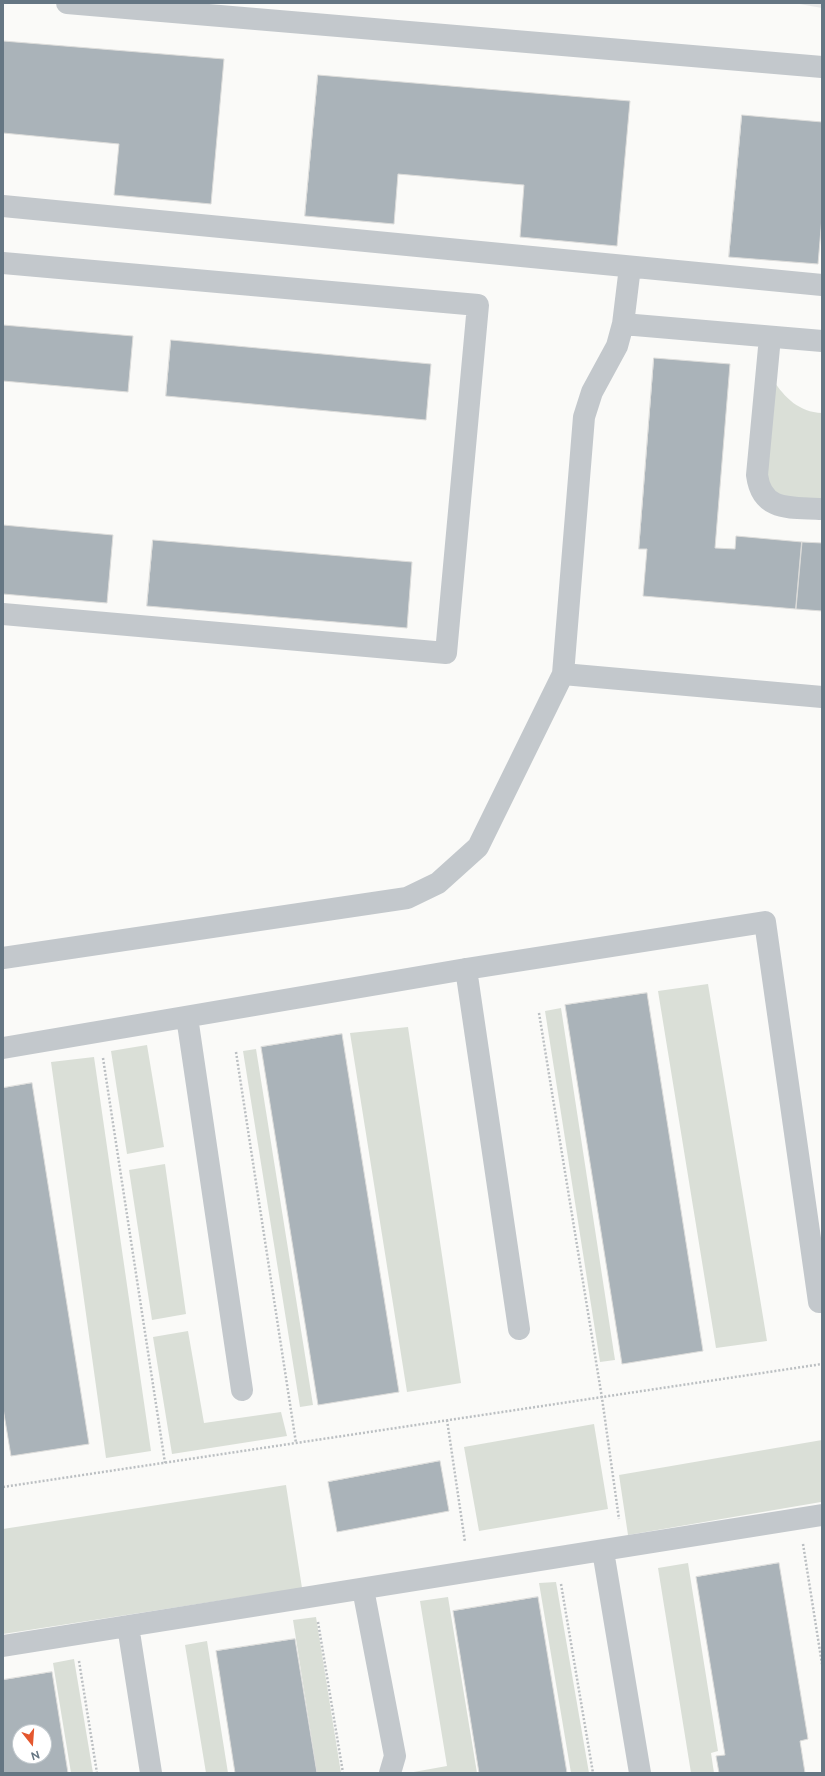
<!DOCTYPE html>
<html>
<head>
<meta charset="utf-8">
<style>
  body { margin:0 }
  #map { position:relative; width:825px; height:1776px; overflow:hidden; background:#fafaf8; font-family:Raleway,sans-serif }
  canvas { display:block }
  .frame { position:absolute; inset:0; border:4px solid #657683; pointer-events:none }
  .north { position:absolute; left:12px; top:1724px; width:40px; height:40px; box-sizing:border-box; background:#fff; border:1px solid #c1c8cd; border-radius:50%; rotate:163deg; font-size:11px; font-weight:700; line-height:16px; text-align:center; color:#657683 }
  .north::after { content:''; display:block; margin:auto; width:14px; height:18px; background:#e4572e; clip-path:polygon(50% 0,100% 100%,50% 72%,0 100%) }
</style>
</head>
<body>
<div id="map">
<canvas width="825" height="1776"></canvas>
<div class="frame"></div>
<div class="north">N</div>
</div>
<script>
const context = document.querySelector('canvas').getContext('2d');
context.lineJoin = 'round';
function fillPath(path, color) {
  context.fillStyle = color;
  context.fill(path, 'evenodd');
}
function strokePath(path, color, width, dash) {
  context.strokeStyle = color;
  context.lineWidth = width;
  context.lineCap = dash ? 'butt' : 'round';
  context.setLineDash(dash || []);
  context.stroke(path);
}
fillPath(new Path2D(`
  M794,3H822V8Z`), '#e8e9e9');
fillPath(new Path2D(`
  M773,380C785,398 799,412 822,413V503L784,500L766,484Z
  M708,984L767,1341L716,1348L658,991Z
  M561,1008L615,1360L600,1362L545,1011Z
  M408,1027L461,1383L407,1392L350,1033Z
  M147,1045L164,1147L127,1154L111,1051Z
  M256,1049L313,1405L300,1407L243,1051Z
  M94,1057L151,1451L106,1458L51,1062Z
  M165,1164L186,1314L152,1320L129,1170Z
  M188,1331L204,1423L281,1412L287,1436L172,1454L153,1337Z
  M594,1424L608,1509L479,1531L464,1447Z
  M822,1440L821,1502L628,1535L619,1475Z
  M286,1485L302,1588L3,1634V1529Z
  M688,1563L718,1751L711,1753L714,1773H691L658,1568Z
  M556,1582L589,1773H571L539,1583Z
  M448,1597L477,1773H408L447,1766L420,1601Z
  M316,1617L341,1773H317L293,1620Z
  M207,1641L228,1773H206L185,1645Z
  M74,1659L93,1773H71L53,1663Z`), '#dadfd7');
const building = new Path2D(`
  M3,41L224,59L211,204L114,195L119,144L3,133Z
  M318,75L630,101L617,246L520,237L524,185L398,174L394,224L305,216Z
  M742,115L822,122V217L818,264L729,257Z
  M3,325L133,336L128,392L3,381Z
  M171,340L431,364L426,420L166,396Z
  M654,358L730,364L715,548L735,549L736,536L802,542L796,609L643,596L647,549H639Z
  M3,525L113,535L107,603L3,594Z
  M153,540L412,562L407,628L147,606Z
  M802,542L822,543V611L796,609Z
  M647,993L703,1351L622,1364L565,1005Z
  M342,1034L399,1392L318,1405L261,1047Z
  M32,1083L89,1444L11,1456L3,1408V1088Z
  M440,1461L449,1511L337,1532L328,1482Z
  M779,1563L808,1739L800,1741L805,1773H719L716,1756L725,1755L696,1577Z
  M538,1597L567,1773H479L453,1611Z
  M295,1639L317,1773H235L216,1651Z
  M52,1672L68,1773H3V1680ZM20,1732H44V1756H20Z`);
fillPath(building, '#aab3b9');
strokePath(building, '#dcdcda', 1);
strokePath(new Path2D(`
  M539,1013L602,1398L619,1519
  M236,1052L296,1443
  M103,1058L165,1463
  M447,1420L465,1542
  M3,1487L822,1364
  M803,1544L822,1664
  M561,1584L593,1773
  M318,1622L343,1773
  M79,1661L97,1773`), '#bbbfc2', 2.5, [2, 2]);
strokePath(new Path2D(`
  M67,3L822,67
  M3,206L822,285
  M3,263L478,305L446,653L3,614
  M623,324L822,341
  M770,337L757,475C762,513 792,507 822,509
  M563,674L822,697
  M3,958L407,898L438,883L478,847L563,674L584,417L592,392L617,346L623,324L630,267
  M466,969L519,1329
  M187,1017L242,1390
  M3,1048L466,969L765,922L819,1302
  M603,1551L640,1773
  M363,1589L395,1756L390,1773
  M128,1626L151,1773
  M3,1646L822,1515`), '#c3c8cc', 22);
</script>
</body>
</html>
